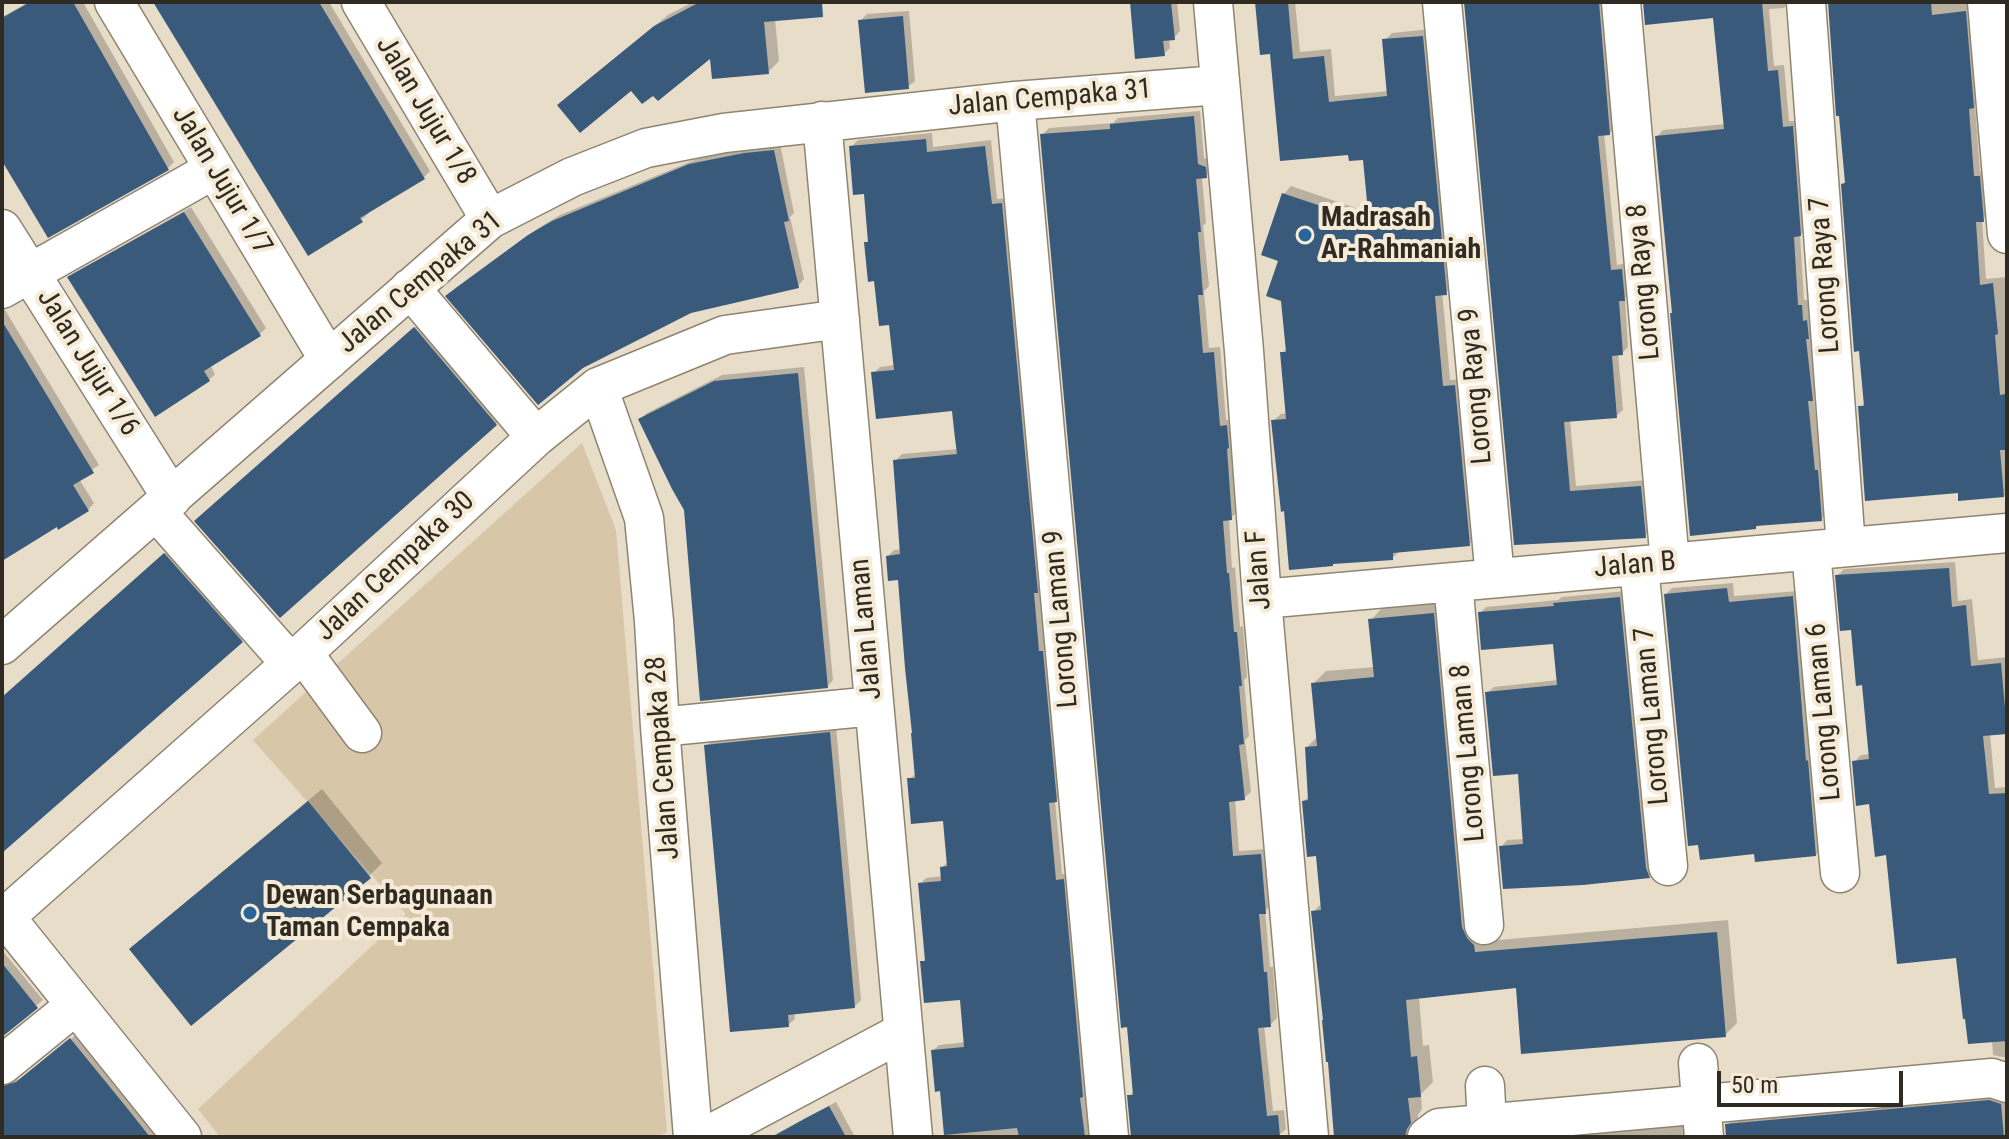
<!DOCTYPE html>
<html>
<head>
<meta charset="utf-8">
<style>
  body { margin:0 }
  #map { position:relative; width:2009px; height:1139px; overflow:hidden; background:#e8ddc9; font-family:"Roboto Condensed",sans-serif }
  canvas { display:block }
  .frame { position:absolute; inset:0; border:4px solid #2f2b23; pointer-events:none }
  .scale { position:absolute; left:1717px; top:1071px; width:186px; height:36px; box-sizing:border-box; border:4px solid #2f2b23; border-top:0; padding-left:10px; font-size:24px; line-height:28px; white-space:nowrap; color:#2f2b23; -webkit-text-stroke:6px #f6ebd6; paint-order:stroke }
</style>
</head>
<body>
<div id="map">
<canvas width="2009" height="1139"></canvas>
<div class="frame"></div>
<div class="scale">50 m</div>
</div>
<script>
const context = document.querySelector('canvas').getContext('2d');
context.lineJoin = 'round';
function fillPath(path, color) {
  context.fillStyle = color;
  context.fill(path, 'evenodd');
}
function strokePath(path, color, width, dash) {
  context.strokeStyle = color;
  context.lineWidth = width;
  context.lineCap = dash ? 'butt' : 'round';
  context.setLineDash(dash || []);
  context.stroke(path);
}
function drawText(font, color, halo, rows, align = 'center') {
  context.font = font + ' "Roboto Condensed",sans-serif';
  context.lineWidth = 8;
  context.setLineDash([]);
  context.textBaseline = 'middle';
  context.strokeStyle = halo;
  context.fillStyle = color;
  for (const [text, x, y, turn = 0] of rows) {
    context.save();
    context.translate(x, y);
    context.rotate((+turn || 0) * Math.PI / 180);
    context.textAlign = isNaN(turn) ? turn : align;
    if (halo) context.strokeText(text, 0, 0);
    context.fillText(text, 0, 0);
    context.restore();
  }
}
fillPath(new Path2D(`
  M582,443L616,530L667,1132L657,1137H220L198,1109L406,914L253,740Z`), '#d7c7a8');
fillPath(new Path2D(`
  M29,2H83L174,162L168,168L2,157V17Z
  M156,2H329L430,171L424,177L367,212L368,214L361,220Z
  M693,2H813L775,19L779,61L768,72L712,55L654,93L631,88L571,94L668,15Z
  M1131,2H1177L1180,31L1174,38H1169L1170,48L1164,54Z
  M1252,2H1295L1300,52L1331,49L1335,96L1389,91L1385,40L1392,33L1430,29L1453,285L1446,293H1442L1444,311L1450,380L1462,379L1476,537L1469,544L1400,551L1392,558L1273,421L1281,414L1288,413L1282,353L1287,348L1280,260L1284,194L1291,186L1370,213L1365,158L1350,153L1272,52L1257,4H1252Z
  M1466,2H1605L1616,126L1610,133H1604L1617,265L1628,263L1631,292L1625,298L1628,347L1622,353H1618L1623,410L1616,416L1570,420L1576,486L1647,480L1651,529L1645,536L1516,543Z
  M1645,2H1789L1784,8L1769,9L1774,66L1784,65L1789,121H1799L1807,228L1800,235L1804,300H1808L1809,315H1813L1819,392L1814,397L1821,465H1824L1828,512L1821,519L1759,524L1756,527L1657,137L1663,130L1726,124L1715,16Z
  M1830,2H1971L1980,100L1975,105L1980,171H1986L1989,213L1982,220L1986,279L2007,277V495L1960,499V491L1860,407L1865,402L1843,184L1847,181Z
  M909,11L915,81L908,87L860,21L867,14Z
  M1200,111L1204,158L1211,160L1212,170L1206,176L1202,177L1206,223L1203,226L1209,286L1204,291L1209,348L1220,347L1226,420H1233L1238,512L1229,519L1232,568L1235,567L1240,627L1243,626L1247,677L1244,680L1249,736L1245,740L1251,792L1244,798L1235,799L1239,851L1267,849L1271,905L1265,911L1270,967H1273L1277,1018L1270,1025H1264L1273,1111L1284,1110L1286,1129L1279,1135L1264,1137H1133L1129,1096L1134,1091L1042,135L1049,128L1113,123L1118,118Z
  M932,133L933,147L991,140L997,199L1008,198L1043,584L1040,587L1045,646H1049L1062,794L1055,801L1062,874H1069L1089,1089L1086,1092L1091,1134L1088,1137H947L942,1089L933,1051L939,1045L966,1042L962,998L923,962L926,958L920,884L926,878L943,876L942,868L948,861L945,819L909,779L917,773L899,578L888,556L894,550L902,549L895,461L902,454L958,449L954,409L874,373L880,367L895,365L891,323L866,243L870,239L866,192L851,147L858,140Z
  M780,144L794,213L790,217L804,279L798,286L454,289L537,229L560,215L697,159L752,147Z
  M191,207L266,328L260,334L210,365L215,374L209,380L70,278L76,272Z
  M2,305L99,465L79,479L94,503L88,510L58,525L2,559Z
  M421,322L502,417L496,424L203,515Z
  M804,367L833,680L827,687L686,510L641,419L647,413L722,375Z
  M171,548L247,635L2,850V698Z
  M1955,562L1958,601L1972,599L1978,660L2007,657V731L1990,734L1995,788L2007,787V1058L1993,1055L1992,1040L1958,956L1888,853L1871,802L1854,762L1861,755L1871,754L1864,683L1853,628L1837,576L1844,569Z
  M1733,583L1734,596L1799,591L1822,848L1816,855L1666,594L1672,588Z
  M1626,591L1655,870L1649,876L1501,847L1507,840L1525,839L1520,772L1487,693L1494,687L1558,680L1554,641L1480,613L1486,607L1558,600L1562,597Z
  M1445,602L1487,941L1728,920L1737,1023L1725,1035L1518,986L1419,997L1423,1046L1429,1045L1433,1082L1421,1094L1422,1109L1418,1115L1417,1126L1421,1137H1336L1313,912L1322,903L1318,854L1304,801L1310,795L1307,747L1318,736L1313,684L1326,671L1375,667L1371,620L1383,607Z
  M836,727L861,1000L854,1007L794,1012L795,1019L788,1025L707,746L713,739Z
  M322,789L382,863L369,876L132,949L145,936Z
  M2,950L43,1000L2,1034Z
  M77,1034L161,1137H2V1080L14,1081L24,1077Z
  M2007,1090V1137H1728L1727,1125L1740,1113Z
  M836,1102L855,1137H770Z
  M1693,1117L1698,1137H1469Z`), '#0003');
fillPath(new Path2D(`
  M30,2H73L169,170L48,238L2,161V18Z
  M153,2H319L425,179L360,218L363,222L308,256Z
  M700,2H822L823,17L764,22L769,74L712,79L710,59L658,101L653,96L642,104L631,91L580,133L557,105L654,26Z
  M1130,2H1171L1175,40L1163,41L1165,56L1135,59Z
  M1255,2H1288L1293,59L1324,56L1329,102L1387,96L1382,39L1423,36L1447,295L1435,296L1437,319L1443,386L1455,385L1470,546L1393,553V560L1333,564V566L1289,570L1284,511L1281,512L1271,420L1286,419L1280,352H1286L1281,301L1266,296L1278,261L1261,255L1282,193L1369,222L1363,160L1349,161L1348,155L1280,161L1270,54L1260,55Z
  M1464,2H1599L1610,135L1598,136L1611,270L1622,269L1625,301H1619L1623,355L1612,356L1617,418L1564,422L1570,491L1641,486L1646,538L1514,545Z
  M1643,2H1762L1768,71L1778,70L1783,127L1793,126L1801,236L1794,237L1798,305H1802L1803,321L1807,320L1809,339H1806L1813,401H1808L1815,470H1818L1822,521L1756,526V529L1690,536L1670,313H1672L1655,136L1724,129L1713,18L1645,25Z
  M1828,2H1931L1932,15L1966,11L1974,108L1969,109L1974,176H1980L1984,222H1976L1980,285L1993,283L1998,334L1995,335L2000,395L2005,394L2007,421V450H2000L2004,497L1958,501V493L1865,501L1858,406H1864L1859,351L1854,352L1841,184L1845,183L1839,116H1836Z
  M903,16L909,89L865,93L858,20Z
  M1194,116L1198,164L1206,167L1207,178L1196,179L1201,232H1198L1203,295H1198L1203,353L1214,352L1220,426L1227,425L1229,448L1227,449L1232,520L1223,521L1227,573H1229L1234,632H1237L1242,686H1239L1244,744L1239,745L1245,800L1229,802L1233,856L1261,854L1266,914H1259L1264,972H1267L1271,1027L1258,1028L1267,1116L1278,1115L1280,1137H1131L1127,1095H1133L1127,1027L1121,1028L1040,134L1110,129V124Z
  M926,139L927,152L985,146L992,204L1002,203L1038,593H1034L1039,651H1043L1057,802L1049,803L1056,880L1064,879L1083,1097L1080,1098L1085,1137H1019L1017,1128L944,1135L940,1091L935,1092L931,1050L964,1047L960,1000L924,1003L920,961H925L918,883L941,881L940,867L947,866L943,821L911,824L907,778H915L911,733H912L905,668L898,580L888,581L886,556L900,554L893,460L957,454L954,430L952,411L876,419L871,372L894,370L889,325L879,326L874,281L868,282L864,242H868L864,194L853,195L849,146Z
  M774,150L789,221L784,222L799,288L691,313L583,368L538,405L445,296L528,235L552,221L689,164L744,153Z
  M184,212L261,336L204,371L210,381L155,417L67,277Z
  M2,321L94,473L73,485L89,511L58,530L57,527L2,561Z
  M414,327L497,425L280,618L194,521Z
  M798,373L828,688L700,701L684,510L672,489L638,419L714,381Z
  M164,553L243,642L2,853V697Z
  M1949,568L1952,607L1966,605L1971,666L2001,663L2007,730V734L1983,736L1989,794L2007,793V1041L1968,1044L1965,1019H1963L1956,958L1897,964L1886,855L1875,857L1869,804L1856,806L1852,761L1869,759L1862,685L1856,686L1851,630L1840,631L1835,575Z
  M1727,588L1729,602L1793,596L1806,761L1808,760L1816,856L1755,862L1754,854L1700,860L1698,845L1688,846L1664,594Z
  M1620,597L1646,868L1650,878L1583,885L1503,889L1499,846L1523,844L1518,774L1493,776L1485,692L1557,685L1553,644L1481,650L1478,612L1554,606L1553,603Z
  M1434,613L1462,927L1467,938L1474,945L1475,952L1717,932L1726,1037L1521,1054L1516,988L1406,1000L1411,1057L1417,1056L1421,1097L1408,1098L1411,1123L1407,1129L1405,1137H1334L1328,1062H1326L1322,1020H1323L1311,911L1321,910L1316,856L1307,857L1302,801L1308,800L1305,747L1317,746L1311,683L1374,677L1368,619Z
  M830,732L855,1008L788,1015L789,1027L730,1032L704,745Z
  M308,801L371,878L191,1026L129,949Z
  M2,963L38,1008L2,1037Z
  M70,1038L127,1108L150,1137H2V1086L16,1082Z
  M1989,1100L2001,1104L2004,1137H1726L1725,1124Z
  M829,1106L846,1137H772L806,1118Z`), '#395a7b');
const minor = new Path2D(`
  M114,2L329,360
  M361,2L490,219
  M1213,2L1244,351L1262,599L1309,1137
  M1442,2L1495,578
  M1621,2L1670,563
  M1806,2L1846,547
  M1987,2L2007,234
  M1015,101L1109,1137
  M822,121L913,1137
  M2,229L172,498
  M410,288L536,437
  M2,289L213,170
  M598,387L644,518L654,621L660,727L693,1137
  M156,511L291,664
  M1811,551L1840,873
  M1639,566L1668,866
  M1453,582L1484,925
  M1262,599L2007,533
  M2,645L490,219L572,177L646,148L724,133L1015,101L1219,85
  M303,653L362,733
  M660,727L874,706
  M2,913L182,1137
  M5,917L303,653L536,437L598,387L725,335L840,319
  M1698,1063L1704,1137
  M2,1065L76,1005
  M1485,1086L1487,1124
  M705,1137L903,1032
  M1427,1137L1439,1128L1992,1078L2007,1083`);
strokePath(minor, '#8e8471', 41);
strokePath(minor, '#fff', 38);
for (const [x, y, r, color] of [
  [1305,235,8,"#27659c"],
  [250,913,8,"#27659c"]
]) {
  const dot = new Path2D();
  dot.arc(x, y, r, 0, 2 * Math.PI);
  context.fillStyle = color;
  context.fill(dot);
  strokePath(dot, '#f6ebd6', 3);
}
drawText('28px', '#2f2b23', '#f6ebd6', [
  ["Jalan Cempaka 31",1050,99,-5],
  ["Jalan Jujur 1/8",425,111,59],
  ["Jalan Jujur 1/7",221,181,59],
  ["Lorong Raya 7",1826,275,-94],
  ["Lorong Raya 8",1645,282,-95],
  ["Jalan Cempaka 31",421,283,-40],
  ["Jalan Jujur 1/6",87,363,58],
  ["Lorong Raya 9",1477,386,-95],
  ["Jalan B",1635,566,-5],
  ["Jalan Cempaka 30",396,567,-43],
  ["Jalan F",1260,570,-94],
  ["Lorong Laman 9",1062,619,-95],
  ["Jalan Laman",867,629,-95],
  ["Lorong Laman 6",1825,712,-95],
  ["Lorong Laman 7",1653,716,-95],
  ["Lorong Laman 8",1469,753,-95],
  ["Jalan Cempaka 28",664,758,-94]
]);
drawText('bold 28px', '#2f2b23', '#f6ebd6', [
  ["Madrasah",1321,219],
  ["Ar-Rahmaniah",1321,251],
  ["Dewan Serbagunaan",266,897],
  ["Taman Cempaka",266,929]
], 'left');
</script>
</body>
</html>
